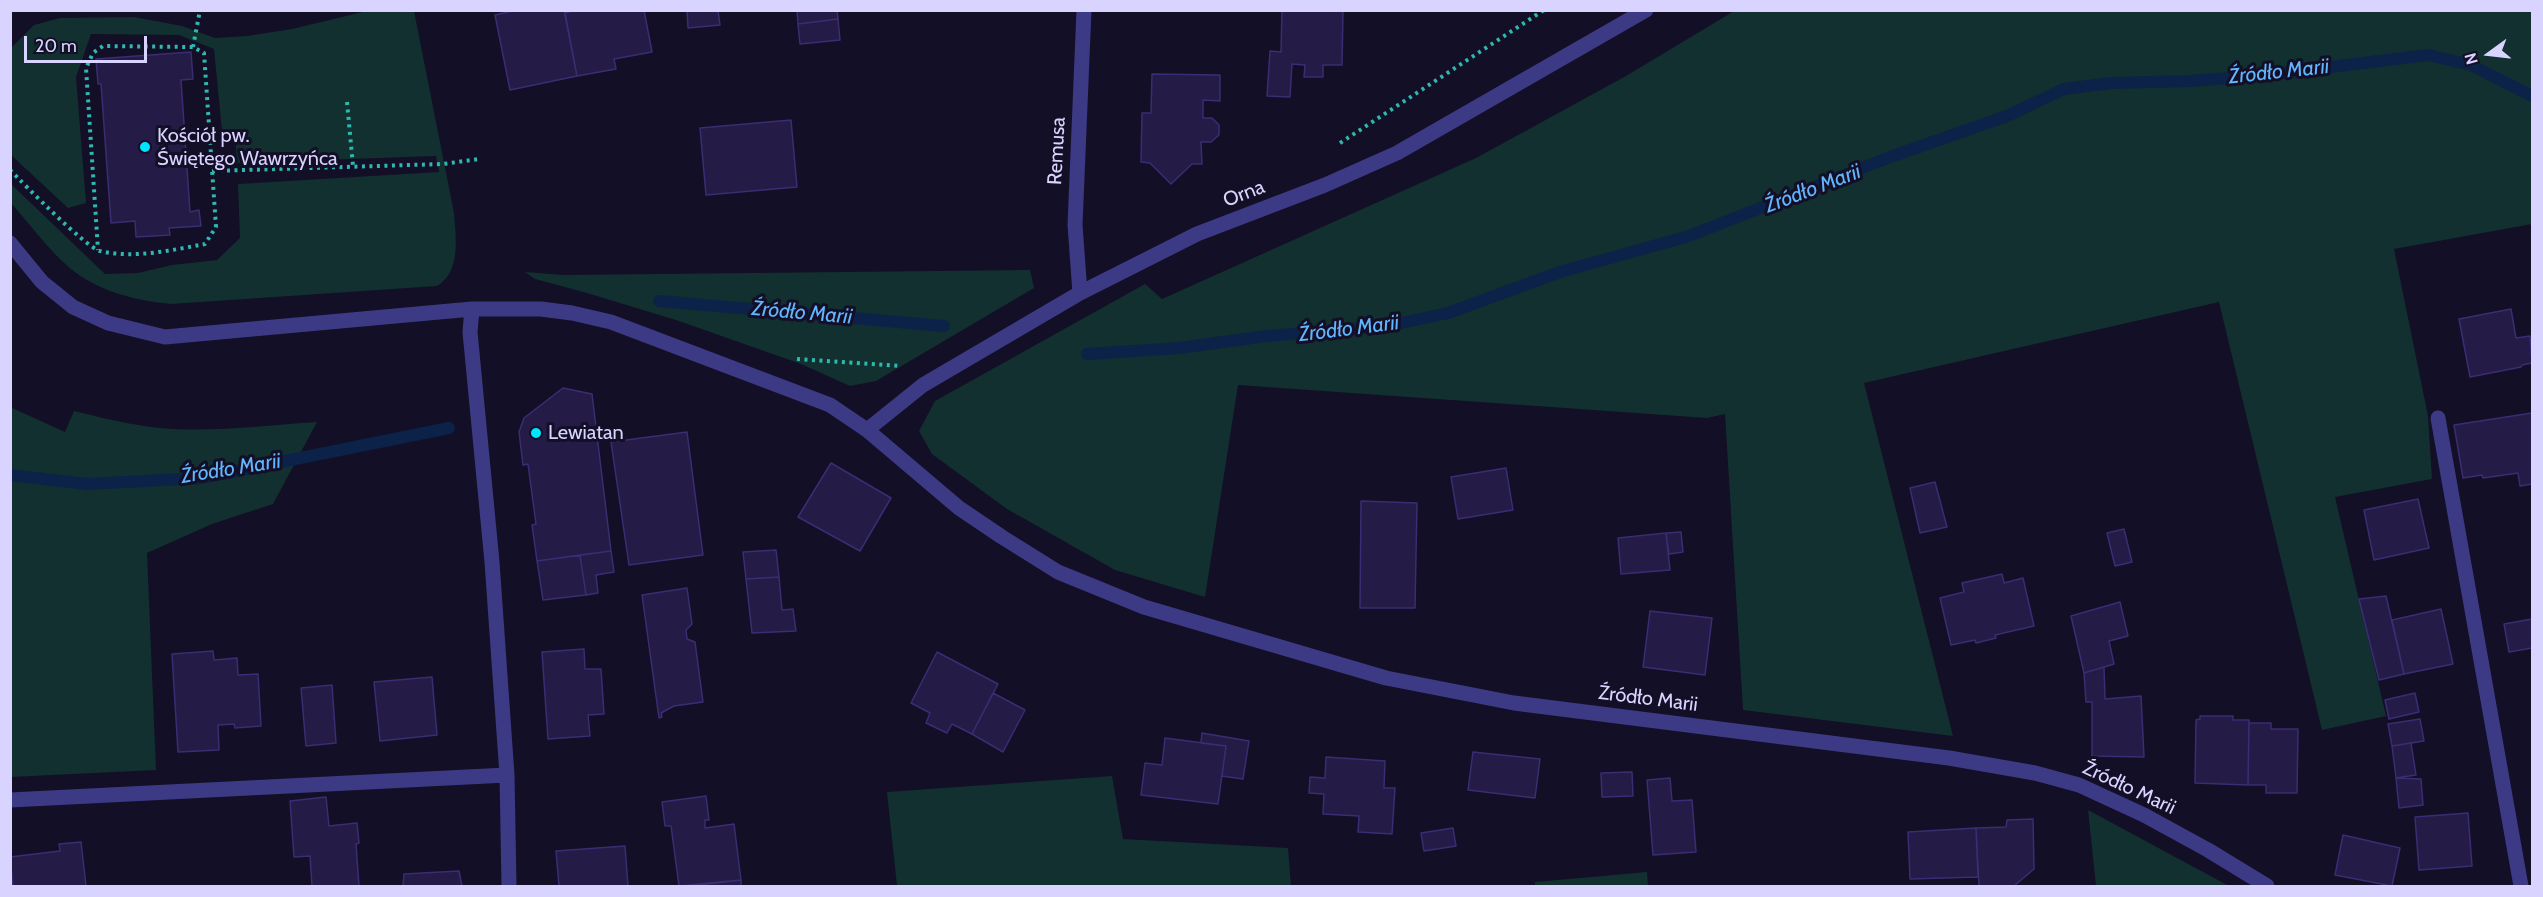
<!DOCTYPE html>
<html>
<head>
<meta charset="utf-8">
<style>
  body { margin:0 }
  #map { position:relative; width:2543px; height:897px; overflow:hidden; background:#130f26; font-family:Cabin,sans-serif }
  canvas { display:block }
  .frame { position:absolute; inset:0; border:12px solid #d9d4ff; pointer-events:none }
  .north { position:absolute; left:2459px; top:24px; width:60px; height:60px; -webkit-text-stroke:4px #130f26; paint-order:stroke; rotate:255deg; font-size:16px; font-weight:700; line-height:24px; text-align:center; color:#d9d4ff }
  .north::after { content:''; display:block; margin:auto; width:21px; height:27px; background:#d9d4ff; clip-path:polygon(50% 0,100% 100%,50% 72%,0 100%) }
  .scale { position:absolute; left:24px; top:36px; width:123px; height:27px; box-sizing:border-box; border:3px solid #d9d4ff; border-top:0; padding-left:8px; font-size:18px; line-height:21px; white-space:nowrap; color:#d9d4ff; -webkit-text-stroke:4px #130f26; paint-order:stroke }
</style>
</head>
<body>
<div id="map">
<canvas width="2543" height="897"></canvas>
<div class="frame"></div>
<div class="north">N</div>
<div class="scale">20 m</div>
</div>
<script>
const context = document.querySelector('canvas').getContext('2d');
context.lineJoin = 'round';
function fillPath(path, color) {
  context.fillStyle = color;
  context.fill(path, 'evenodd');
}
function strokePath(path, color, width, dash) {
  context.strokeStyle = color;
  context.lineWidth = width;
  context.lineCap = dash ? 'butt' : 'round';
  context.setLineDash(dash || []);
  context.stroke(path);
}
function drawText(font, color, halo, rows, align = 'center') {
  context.font = font + ' Cabin,sans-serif';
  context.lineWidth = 6;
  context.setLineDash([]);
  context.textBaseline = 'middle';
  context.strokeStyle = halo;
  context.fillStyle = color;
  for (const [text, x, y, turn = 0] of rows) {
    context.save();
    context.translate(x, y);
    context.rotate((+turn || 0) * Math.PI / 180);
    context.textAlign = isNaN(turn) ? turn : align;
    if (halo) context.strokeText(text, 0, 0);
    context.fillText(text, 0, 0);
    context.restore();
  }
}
fillPath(new Path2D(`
  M367,11H414L454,213C456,238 461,272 437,286L171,304C136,301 98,291 71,269C49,251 30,224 11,203V184L105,274L138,273L172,265L217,260L240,238L238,184L439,172L436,156L237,163L235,134L222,131L214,49L179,35L91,34L76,77L86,203L68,208L11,155V48L34,25L60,18L134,17L182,26L215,38L247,36L292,29Z
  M1734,11H2532V224L2394,249L2428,416L2432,479L2335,497L2386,716L2322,730L2219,302L1864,383L1953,736L1743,710L1725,414L1707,418L1238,385L1205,597L1115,570L1007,509L932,454L919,431L935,401L1145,284L1162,299L1476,158L1626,76Z
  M1030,270L1034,288L876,381L850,386L801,364L679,321L587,293L535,279L525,272L564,275Z
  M10,407L65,432L74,411C103,418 131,425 160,428C211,433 265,425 317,422L273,504L212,524L147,553L156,770L11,777Z
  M1112,776L1123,839L1288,848L1291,886H897L887,792Z
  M2088,810L2229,886H2096Z
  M1647,872L1648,886H1535V882Z`), '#12302f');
strokePath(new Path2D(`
  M659,301L944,326
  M1087,354L1179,348L1267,336L1387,326L1448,313L1560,272L1689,236L1890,157L2007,116L2064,89L2111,83L2190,81L2258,76L2428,55L2471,65L2532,96
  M10,475L87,484L201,478L449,428`), '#0c2248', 12);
const building = new Path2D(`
  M517,10H564L577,76L510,90L495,15Z
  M575,10H644L652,52L614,59L616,69L577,76L565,13Z
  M687,10H718L720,25L688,28Z
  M797,10H837L838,19L798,24Z
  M1282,10H1343L1342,65H1323V77H1304L1305,65L1292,64L1290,97L1267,96L1270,51L1281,52Z
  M838,19L840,40L800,44L798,24Z
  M191,52L193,79L181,80L190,212L199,210L201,226L169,228L170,235L136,237L135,221L111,223L101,84H98L96,59Z
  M1152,74L1220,75V101L1203,100V118H1212L1219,125V135L1211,142H1201L1202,164H1192L1171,184L1150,163L1141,162L1142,113H1151Z
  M791,120L797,187L706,195L700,128Z
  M2511,309L2516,338L2530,336L2532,363L2522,365L2521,367L2470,377L2459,319Z
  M563,388L592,394L611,551L537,561L532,525L536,524L528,464L523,465L519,432L524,418Z
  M2532,413V484L2520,486L2518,473L2483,478L2482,475L2463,478L2454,425Z
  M687,432L703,555L629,565L611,442Z
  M831,463L891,498L860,551L798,517Z
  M1506,468L1513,510L1458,519L1451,477Z
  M1935,482L1947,527L1920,533L1910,488Z
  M2418,499L2429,548L2374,560L2364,510Z
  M1361,501L1417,503L1415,608H1360Z
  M2124,529L2132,562L2115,566L2107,533Z
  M1681,532L1683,552L1669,554L1666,533Z
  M1666,533L1670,570L1621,574L1618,538Z
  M776,550L779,577L746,579L743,552Z
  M611,551L614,572L596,575L598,593L586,595L580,555Z
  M580,555L586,595L543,600L537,561Z
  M2002,574L2004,583L2023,578L2034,626L1995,635L1996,638L1976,643L1975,640L1951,645L1940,598L1964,592L1962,583Z
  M779,577L782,610L793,609L796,631L752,633L746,579Z
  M687,588L692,624L686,630L687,639L695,642L703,702L674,706L661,713L662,717L659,718L642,595Z
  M2386,596L2404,674L2379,680L2359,599Z
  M2120,602L2128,636L2109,641L2114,664L2084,673L2071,616Z
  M2441,609L2453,664L2404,674L2392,620Z
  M1650,611L1712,618L1705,675L1643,667Z
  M2532,619V648L2509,652L2504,624Z
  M584,649L585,669H601L604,714L588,715L590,736L548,739L542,652Z
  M213,651L214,660L237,658L238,675L258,674L261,726L235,728L234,724L218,725L219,750L178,752L172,654Z
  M937,652L998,684L972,734L952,724L947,733L926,723L930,713L911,703Z
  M2104,667L2105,699L2141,696L2144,757L2092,756V702H2086L2084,673Z
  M432,677L437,735L380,741L374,682Z
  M332,685L336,743L306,746L301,688Z
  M993,693L1025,710L1003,752L972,734Z
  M2415,693L2419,712L2389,719L2385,700Z
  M2200,716H2233V720H2249L2248,785L2195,783L2196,720L2200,719Z
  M2420,719L2424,741L2392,746L2388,724Z
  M2249,723H2271V729H2298L2297,793H2266V785H2248Z
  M1202,733L1249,741L1243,779L1222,776L1226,746L1201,743Z
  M1165,738L1226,746L1218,804L1141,795L1145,763L1162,765Z
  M2411,743L2416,775L2396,778L2392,746Z
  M1473,752L1540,759L1535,798L1468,790Z
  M1326,757L1385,761L1384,788H1395L1392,834L1358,832L1359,816L1323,814L1324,794L1309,793L1310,777L1325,778Z
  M1632,772L1633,796L1602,797L1601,773Z
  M1670,778L1672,801L1692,800L1696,852L1653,855L1647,780Z
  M2396,778L2421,779L2423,805L2399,808Z
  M706,796L709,820H705V828L734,824L741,880L679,886L671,826H665L662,802Z
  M326,797L329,826L357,823L359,843L356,844L359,886H312L310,856L294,857L290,801Z
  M2468,813L2472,866L2419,870L2415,817Z
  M2033,819L2034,869L2014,886H1979L1976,828L2006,827L2007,820Z
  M1453,828L1456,846L1424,851L1421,833Z
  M1976,828L1978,877L1910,879L1908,832Z
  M2343,835L2400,848L2392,886L2335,875Z
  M81,842L86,886H13L10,857L60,851L59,844Z
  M625,846L628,886H559L556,851Z
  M459,871L462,886H403L404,874Z
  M741,880V886H690Z`);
fillPath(building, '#241b47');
strokePath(building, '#3b2d73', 1.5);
strokePath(new Path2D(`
  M193,47L200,10
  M347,102L353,166
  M1340,143L1544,10
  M10,170C25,185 84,246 100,251C133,259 173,250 205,244L216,227L204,53L193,47L103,46L93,53L86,68L98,250
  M212,171L443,164L479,159
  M797,359L900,366`), '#2fb8b0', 4, [3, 4.5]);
strokePath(new Path2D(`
  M2438,418L2521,886`), '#3d3a85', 15);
strokePath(new Path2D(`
  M10,243L42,282L73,307L108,323L165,337L472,309H541L572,313L611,322L830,405L867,430L959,508L1002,537L1058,572L1144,607L1386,678L1514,703L1949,758L2035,773L2079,785L2144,815L2208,850L2267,886
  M1080,293L1075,225L1084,10
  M472,309L470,332L492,562L507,775L509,886
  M867,430L923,385L1080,293L1197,234L1325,185L1397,153L1646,10
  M10,800L507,775`), '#3d3a85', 15);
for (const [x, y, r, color] of [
  [145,147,6,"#00e5ff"],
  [536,433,6,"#00e5ff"]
]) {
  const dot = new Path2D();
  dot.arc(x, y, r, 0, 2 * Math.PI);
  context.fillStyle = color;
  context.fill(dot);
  strokePath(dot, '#130f26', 2);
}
drawText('20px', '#d9d4ff', '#130f26', [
  ["Kościół pw.",157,136],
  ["Świętego Wawrzyńca",157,159],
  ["Lewiatan",548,433]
], 'left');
drawText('20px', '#d9d4ff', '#130f26', [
  ["Remusa",1057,151,-87],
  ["Orna",1244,194,-21],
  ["Źródło Marii",1648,699,7],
  ["Źródło Marii",2129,788,25]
]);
drawText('italic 21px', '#62b6ff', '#130f26', [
  ["Źródło Marii",2279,72,-6],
  ["Źródło Marii",1813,189,-21],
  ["Źródło Marii",802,313,5],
  ["Źródło Marii",1349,329,-7],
  ["Źródło Marii",231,469,-9]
]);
</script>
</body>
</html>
